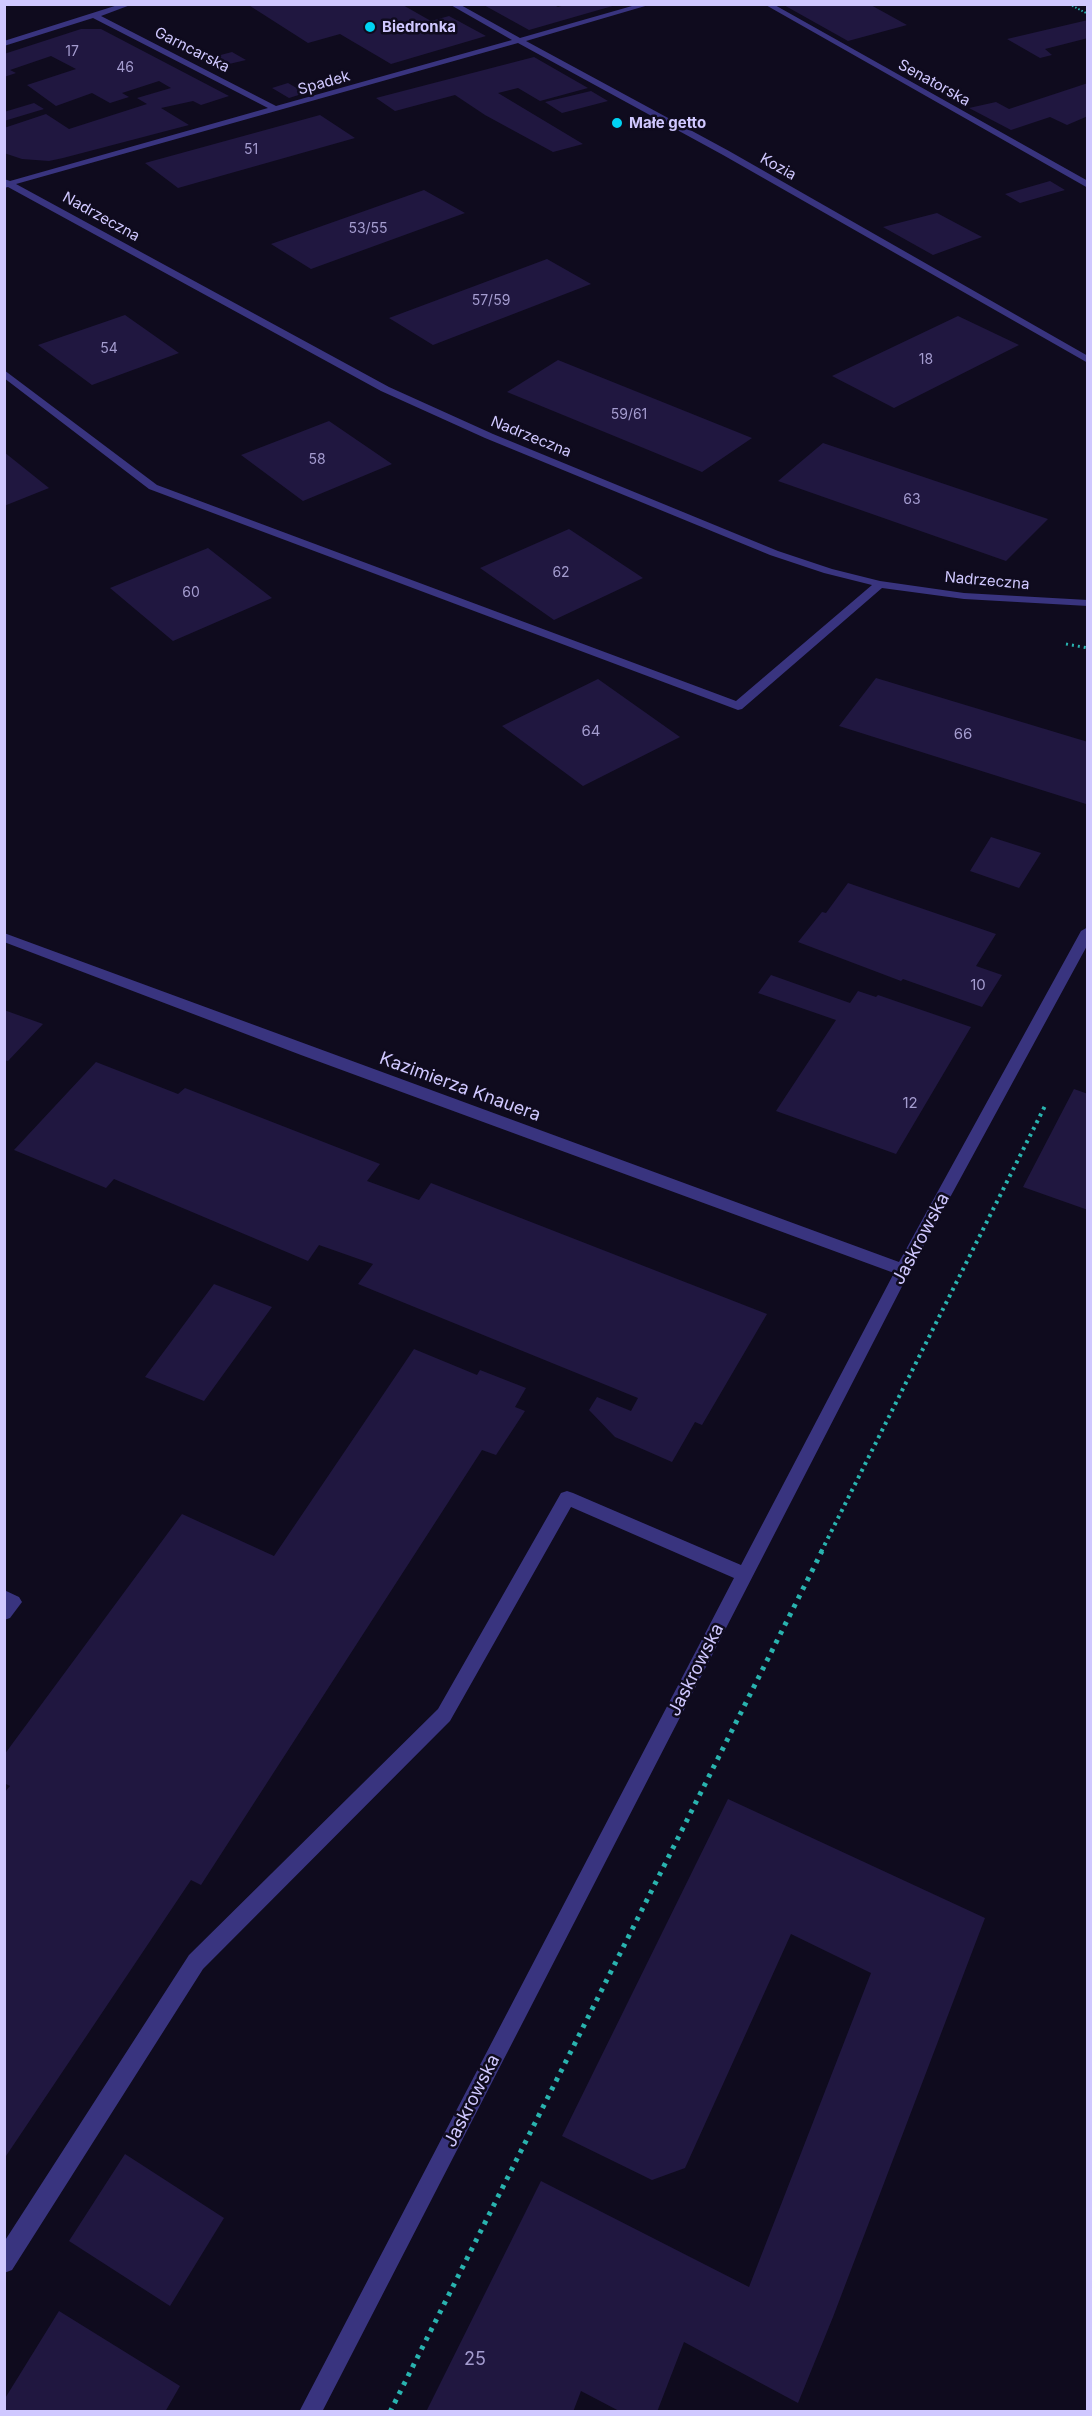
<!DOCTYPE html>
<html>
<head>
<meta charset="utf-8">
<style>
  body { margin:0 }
  #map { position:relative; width:1092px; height:2416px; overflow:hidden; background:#0f0b1e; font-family:Inter,sans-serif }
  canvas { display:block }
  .frame { position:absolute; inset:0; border:6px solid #d0c8ff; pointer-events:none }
</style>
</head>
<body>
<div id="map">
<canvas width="1092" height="2416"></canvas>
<div class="frame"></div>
</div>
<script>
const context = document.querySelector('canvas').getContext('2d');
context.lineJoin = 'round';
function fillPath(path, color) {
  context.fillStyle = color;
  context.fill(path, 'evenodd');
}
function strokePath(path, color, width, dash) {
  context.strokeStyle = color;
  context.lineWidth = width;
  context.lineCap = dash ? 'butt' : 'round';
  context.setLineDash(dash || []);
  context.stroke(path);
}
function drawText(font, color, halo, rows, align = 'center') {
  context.font = font + ' Inter,sans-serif';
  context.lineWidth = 5;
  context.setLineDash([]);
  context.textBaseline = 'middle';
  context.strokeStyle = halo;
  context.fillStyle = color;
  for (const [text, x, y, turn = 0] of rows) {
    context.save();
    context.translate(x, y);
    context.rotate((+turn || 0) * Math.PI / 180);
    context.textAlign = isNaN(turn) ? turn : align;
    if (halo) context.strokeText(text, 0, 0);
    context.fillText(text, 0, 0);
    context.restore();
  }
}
fillPath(new Path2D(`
  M247,4H401L431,21L449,16L486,36L391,64L340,34L308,43Z
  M482,4H552L558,7L568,4L616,5L529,30Z
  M782,4H869L907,25L848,41Z
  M1088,20V38L1045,49L1052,55L1040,58L1007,39Z
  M81,29H101L229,96L201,105L193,101L161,108L189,125L63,158L49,161L22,159L4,153V128L46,114L69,129L147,104L137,98L171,88L159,81L122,93L129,97L110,103L92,93L56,106L27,85L76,69L51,56L10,70L16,73L4,77V54Z
  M232,52L246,60L229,64L217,56Z
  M534,57L588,88L540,101L518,88L498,93L583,144L553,152L485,115L455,95L395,111L376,98Z
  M288,83L305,93L289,98L272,88Z
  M1088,83V116L1067,125L1050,117L1011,130L969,108L996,102L1009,109Z
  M591,91L608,101L562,113L545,102Z
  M34,103L44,109L4,121V112Z
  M320,115L355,138L178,188L145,163Z
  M1050,181L1065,190L1020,203L1005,194Z
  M424,190L465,213L311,269L271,244Z
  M937,213L982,237L933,255L883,227Z
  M547,259L591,284L433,345L389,318Z
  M125,315L179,353L92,385L38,345Z
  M958,316L1019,345L894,408L832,376Z
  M558,360L752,438L702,472L507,392Z
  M329,421L392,464L303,501L241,455Z
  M823,443L1048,519L1006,561L778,481Z
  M4,452L49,488L4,506Z
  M569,529L643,578L554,620L480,568Z
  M208,548L272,598L173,641L110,588Z
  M876,678L1088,742L1086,804L839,726Z
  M598,679L680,737L583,786L502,726Z
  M991,837L1041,853L1019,888L970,871Z
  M848,883L996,934L976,966L1002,975L982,1007L903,979L901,981L798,942L822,912L826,913Z
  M771,975L850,1003L858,991L876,997L878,995L971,1027L896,1154L776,1111L836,1020L758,993Z
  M4,1010L43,1024L8,1061L4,1060Z
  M96,1062L178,1094L185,1088L380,1164L367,1181L419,1200L431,1183L767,1314L702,1425L695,1422L672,1462L615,1437L589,1410L597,1397L631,1411L638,1398L358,1284L373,1264L319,1245L308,1261L114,1179L106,1188L14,1150Z
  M1074,1089L1088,1094V1210L1023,1187Z
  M214,1284L272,1307L204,1401L145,1377Z
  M414,1349L477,1375L480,1370L526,1388L515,1407L525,1411L496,1455L482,1450L201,1885L191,1880L4,2159V1793L10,1786L4,1783V1755L182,1514L274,1556Z
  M728,1799L985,1918L833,2317L798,2403L684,2342L657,2412H621L581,2391L573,2412H426L541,2181L749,2287L871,1973L791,1934L685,2168L652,2180L562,2136Z
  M125,2154L224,2218L170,2306L69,2241Z
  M59,2311L180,2386L165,2412H4V2400Z`), '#201740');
strokePath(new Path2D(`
  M1069,4L1088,14`), '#29b3af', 2, [1.5, 2]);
strokePath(new Path2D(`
  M1066,644L1088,648`), '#29b3af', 3, [2, 4]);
strokePath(new Path2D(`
  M821,1552L1045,1106`), '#29b3af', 4, [3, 4.5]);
strokePath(new Path2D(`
  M390,2412L822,1551`), '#29b3af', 5, [4, 6]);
fillPath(new Path2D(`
  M121,4H133L101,16L276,106L512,40L449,4H459L520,38L639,4H652L526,41L729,151L1088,356V363L723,155L518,43L16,184L389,387L493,434L778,551L832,569L880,581L964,593L1088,600V606L964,599L882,588L742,709L738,710L149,489L4,378V370L157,485L736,701L872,585L824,573L770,555L485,438L381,391L8,187L4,188V179L10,181L268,108L93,18L4,46V41Z
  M764,4H773L1088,181V188Z
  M1088,927V944L910,1271L322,2412H299L734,1578L571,1507L450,1721L203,1969L12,2270L4,2273V2242L189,1955L438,1709L561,1493L567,1491L573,1493L741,1565L894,1273L301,1055L4,942V933L899,1262L1081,931Z
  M4,1590L19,1597L22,1602L10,1618L4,1620Z`), '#39347f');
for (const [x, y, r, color] of [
  [370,27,6,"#00d3f3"],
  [617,123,6,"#00d3f3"]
]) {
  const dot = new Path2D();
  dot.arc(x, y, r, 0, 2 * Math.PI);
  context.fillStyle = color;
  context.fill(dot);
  strokePath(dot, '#0f0b1e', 2);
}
drawText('14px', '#a49ccf', null, [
  ["17",72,52],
  ["46",125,68],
  ["51",251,150],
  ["53/55",368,229],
  ["57/59",491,301],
  ["54",109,349],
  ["18",926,360],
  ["59/61",629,415],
  ["58",317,460],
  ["63",912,500],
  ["62",561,573],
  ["60",191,593]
]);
drawText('bold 15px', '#d0c8ff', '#0f0b1e', [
  ["Biedronka",382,27],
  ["Małe getto",629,123]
], 'left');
drawText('15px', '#d0c8ff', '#0f0b1e', [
  ["Garncarska",192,50,27],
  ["Spadek",324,83,-16],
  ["Senatorska",934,83,29],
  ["Kozia",778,167,29],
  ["Nadrzeczna",101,217,29],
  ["Nadrzeczna",531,437,22],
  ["Nadrzeczna",987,581,5]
]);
drawText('15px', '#a49ccf', null, [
  ["64",591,731],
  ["66",963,734],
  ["10",978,985],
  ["12",910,1103]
]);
drawText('18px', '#d0c8ff', '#0f0b1e', [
  ["Kazimierza Knauera",460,1087,20],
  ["Jaskrowska",921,1239,-62],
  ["Jaskrowska",696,1670,-63],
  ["Jaskrowska",472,2101,-63]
]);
drawText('18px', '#a49ccf', null, [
  ["25",475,2360]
]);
</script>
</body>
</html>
